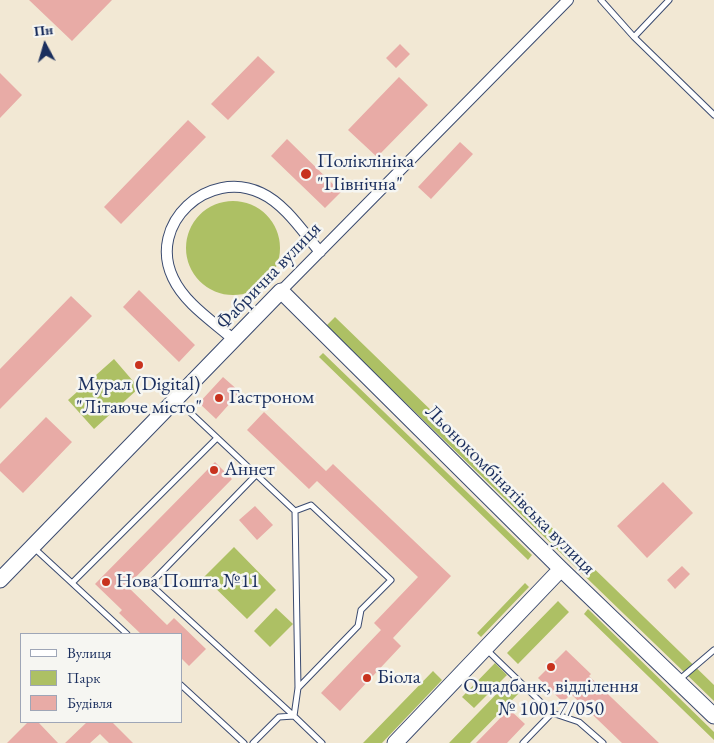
<!DOCTYPE html>
<html>
<head>
<meta charset="utf-8">
<style>
  body { margin:0 }
  #map { position:relative; width:714px; height:743px; overflow:hidden; background:#f2e8d4; font-family:"EB Garamond",serif }
  canvas { display:block }
  .legend { position:absolute; left:20px; top:633px; width:162px; height:90px; box-sizing:border-box; background:#f6f6f2; border:1px solid #9ea6b7; margin:0; padding:6px 9px; list-style:none; font-size:15px; color:#1b2f5e }
  .legend li { display:flex; align-items:center; gap:10px; height:25px }
  .legend b { width:25px; border:1px solid #9ea6b7 }
  .north { position:absolute; left:20px; top:20px; width:50px; height:50px; -webkit-text-stroke:4px #f6f6f2; paint-order:stroke; rotate:354deg; font-size:14px; font-weight:700; line-height:20px; text-align:center; color:#1b2f5e }
  .north::after { content:''; display:block; margin:auto; width:18px; height:22px; background:#1b2f5e; clip-path:polygon(50% 0,100% 100%,50% 72%,0 100%) }
</style>
</head>
<body>
<div id="map">
<canvas width="714" height="743"></canvas>
<ul class="legend">
<li><b style="height:6px;background:#fff"></b>Вулиця</li>
<li><b style="height:14px;background:#adc064"></b>Парк</li>
<li><b style="height:14px;background:#e8aba6"></b>Будівля</li>
</ul>
<div class="north">Пн</div>
</div>
<script>
const context = document.querySelector('canvas').getContext('2d');
context.lineJoin = 'round';
function fillPath(path, color) {
  context.fillStyle = color;
  context.fill(path, 'evenodd');
}
function strokePath(path, color, width, dash) {
  context.strokeStyle = color;
  context.lineWidth = width;
  context.lineCap = dash ? 'butt' : 'round';
  context.setLineDash(dash || []);
  context.stroke(path);
}
function drawText(font, color, halo, rows, align = 'center') {
  context.font = font + ' "EB Garamond",serif';
  context.lineWidth = 5;
  context.setLineDash([]);
  context.textBaseline = 'middle';
  context.strokeStyle = halo;
  context.fillStyle = color;
  for (const [text, x, y, turn = 0] of rows) {
    context.save();
    context.translate(x, y);
    context.rotate((+turn || 0) * Math.PI / 180);
    context.textAlign = isNaN(turn) ? turn : align;
    if (halo) context.strokeText(text, 0, 0);
    context.fillText(text, 0, 0);
    context.restore();
  }
}
fillPath(new Path2D(`
  M186 248a47 47 0 1 1 94 0a47 47 0 1 1-94 0Z
  M335,317L714,685V701L326,326Z
  M323,353L532,555L528,560L319,357Z
  M114,359L139,388L94,429L68,400Z
  M234,547L276,590L247,619L204,577Z
  M525,583L529,587L481,637L477,633Z
  M558,601L569,612L518,664L507,653Z
  M276,608L293,624L270,647L254,631Z
  M588,609L714,732V740L584,614Z
  M495,663L507,675L474,708L462,697Z
  M433,671L442,680L382,743H363Z
  M510,680L521,691L470,743H449Z`), '#adc064');
fillPath(new Path2D(`
  M29,0H112L72,41Z
  M400,44L410,54L396,68L386,58Z
  M258,56L275,72L228,120L211,104Z
  M0,73L22,95L0,118Z
  M399,77L428,105L377,157L348,130Z
  M188,120L206,137L121,224L104,207Z
  M287,139L341,192L325,208L271,156Z
  M460,142L473,154L431,199L418,187Z
  M139,290L195,345L179,362L123,307Z
  M71,296L92,316L0,409V369Z
  M223,377L240,392L216,419L199,403Z
  M264,412L326,471L333,464L451,576L393,638L401,646L340,711L321,693L381,630L374,623L418,577L317,481L309,489L247,430Z
  M46,417L72,442L23,493L0,471V464Z
  M215,462L232,479L127,586L167,625L174,618L206,649L189,666L181,658V634H141L119,613L122,610L95,584Z
  M663,482L693,513L647,558L617,526Z
  M255,506L273,525L257,540L239,520Z
  M682,566L690,574L675,589L667,580Z
  M566,650L591,674L589,676L659,743H622L571,694L563,702L538,678Z
  M509,709L525,724L507,743H476Z
  M87,722H112L133,743H109L100,734L90,743H65Z
  M27,723H39L58,743H7Z`), '#e8aba6');
const lane = new Path2D(`
  M601,0L634,37
  M669,0L634,37L714,115
  M178,401L295,511L298,688L294,716L322,743
  M295,511L311,505L391,580L361,610L358,626L298,688
  M33,547L72,583L217,438
  M72,583L127,634
  M487,650L552,713L523,743
  M680,679L714,650
  M181,685L244,743
  M552,713L579,722L603,743
  M253,743L279,717L294,716L150,584L256,475`);
const street = new Path2D(`
  M281,291L568,0
  M234,340C214,322 185,304 173,278C147,224 208,168 261,193C285,204 303,232 320,252`);
const secondary = new Path2D(`
  M0,580L281,291L561,569L714,716
  M395,743L561,569`);
strokePath(lane, '#3b4b70', 7);
strokePath(street, '#3b4b70', 12);
strokePath(secondary, '#3b4b70', 17);
strokePath(lane, '#fff', 5);
strokePath(street, '#fff', 10);
strokePath(secondary, '#fff', 15);
for (const [x, y, r, color] of [
  [306,174,6,"#c8321e"],
  [139,365,5,"#c8321e"],
  [219,398,5,"#c8321e"],
  [214,470,5,"#c8321e"],
  [106,582,5,"#c8321e"],
  [551,667,5,"#c8321e"],
  [367,678,5,"#c8321e"]
]) {
  const dot = new Path2D();
  dot.arc(x, y, r, 0, 2 * Math.PI);
  context.fillStyle = color;
  context.fill(dot);
  strokePath(dot, '#f6f6f2', 2);
}
drawText('20px', '#1b2f5e', '#f6f6f2', [
  ["Поліклініка",317,162],
  ["\"Північна\"",317,185],
  ["Мурал (Digital)",139,385,"center"],
  ["\"Літаюче місто\"",139,408,"center"],
  ["Гастроном",229,398],
  ["Аннет",224,470],
  ["Нова Пошта №11",116,582],
  ["Біола",377,678],
  ["Ощадбанк, відділення",551,687,"center"],
  ["№ 10017/050",551,710,"center"]
], 'left');
drawText('20px', '#1b2f5e', '#f6f6f2', [
  ["Фабрична вулиця",269,276,-46],
  ["Льонокомбінатівська вулиця",510,490,45]
]);
</script>
</body>
</html>
